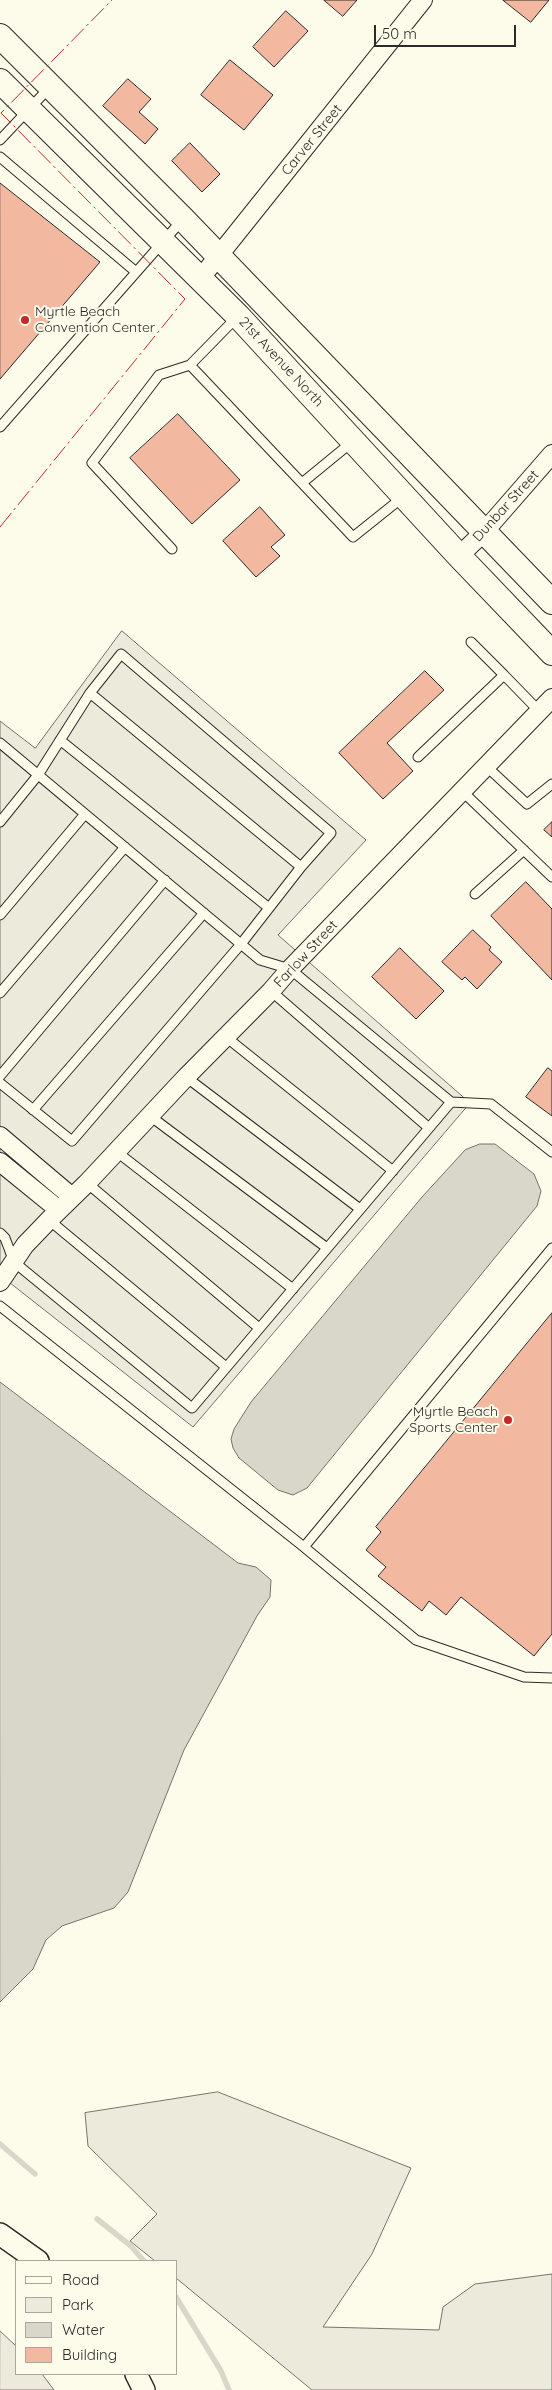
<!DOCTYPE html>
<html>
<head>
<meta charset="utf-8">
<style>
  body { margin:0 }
  #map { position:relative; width:552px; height:2390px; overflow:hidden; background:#fdfbea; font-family:Quicksand,sans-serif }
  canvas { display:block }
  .legend { position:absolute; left:15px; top:2260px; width:162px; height:115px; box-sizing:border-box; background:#fdfbea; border:1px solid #a9a89e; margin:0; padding:6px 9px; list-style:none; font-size:15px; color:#2b2b2b }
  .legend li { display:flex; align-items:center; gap:10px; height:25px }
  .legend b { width:25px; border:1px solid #a9a89e }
  .scale { position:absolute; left:374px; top:25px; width:142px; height:22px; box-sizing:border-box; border:2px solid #2b2b2b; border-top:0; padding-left:6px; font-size:15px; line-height:18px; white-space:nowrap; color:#2b2b2b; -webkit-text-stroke:4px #fdfbea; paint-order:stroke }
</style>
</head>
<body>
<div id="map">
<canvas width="552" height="2390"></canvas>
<ul class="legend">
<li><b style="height:6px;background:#fdfbea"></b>Road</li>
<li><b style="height:14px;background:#ecebdb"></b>Park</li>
<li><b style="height:14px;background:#d8d7c9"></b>Water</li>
<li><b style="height:14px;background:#f2b8a0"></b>Building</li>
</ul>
<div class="scale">50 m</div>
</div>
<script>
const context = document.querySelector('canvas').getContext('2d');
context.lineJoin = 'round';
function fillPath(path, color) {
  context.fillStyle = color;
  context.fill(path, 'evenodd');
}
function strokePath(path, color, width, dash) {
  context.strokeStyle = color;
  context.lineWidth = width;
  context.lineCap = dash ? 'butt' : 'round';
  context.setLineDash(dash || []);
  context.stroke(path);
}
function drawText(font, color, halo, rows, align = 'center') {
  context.font = font + ' Quicksand,sans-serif';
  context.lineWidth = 4;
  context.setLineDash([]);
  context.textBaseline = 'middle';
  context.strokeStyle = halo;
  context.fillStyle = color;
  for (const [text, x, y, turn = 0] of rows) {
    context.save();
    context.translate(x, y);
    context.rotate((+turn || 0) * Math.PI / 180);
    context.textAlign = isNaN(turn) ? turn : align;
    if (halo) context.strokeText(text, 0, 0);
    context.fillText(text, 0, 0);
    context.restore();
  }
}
const green = new Path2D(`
  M218,2092L411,2168L372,2254L323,2327L439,2330L443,2307L475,2284L552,2274V2390H312L176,2278V2261H155L130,2241L157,2214L88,2146L85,2113Z
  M0,2331L16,2346V2374H42L54,2390H0Z`);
fillPath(green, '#ecebdb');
strokePath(green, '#74746e', 1);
const parking = new Path2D(`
  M122,631L366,840L278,935L470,1103L193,1427L0,1275V721L35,748Z`);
fillPath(parking, '#eceadb');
strokePath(parking, '#74746e', 1);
const water = new Path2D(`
  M480,1144H495L534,1174L541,1191L537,1206L307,1488L293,1495L278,1490L239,1458L233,1448L231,1439L234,1429L251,1402L422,1197L465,1150Z
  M0,1382L238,1563L256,1567L271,1580L270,1597L257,1616L184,1750L128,1892L114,1908L62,1926L46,1940L33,1969L0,2002Z`);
fillPath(water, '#d8d7c9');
strokePath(water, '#74746e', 1);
strokePath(new Path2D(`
  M0,2144L35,2174
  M97,2219L131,2246L144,2261
  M176,2297L221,2371L229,2390`), '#d8d7c9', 5.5);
const building = new Path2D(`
  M324,0H357L343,16Z
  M503,0H549L531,22Z
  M286,11L308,31L274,67L253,47Z
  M230,60L273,95L244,130L201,95Z
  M128,79L151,99L139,112L158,129L145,144L103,106Z
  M190,143L220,174L202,192L172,161Z
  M0,183L100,262L0,379Z
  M178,414L240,480L192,524L130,458Z
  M260,507L285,535L271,547L280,556L256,577L223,541Z
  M425,671L444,690L387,743L413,771L383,799L339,753Z
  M552,822V837L544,830Z
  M526,882L552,909V980L491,916Z
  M473,930L491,947L489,950L502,962L477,989L465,977L462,980L442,962Z
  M400,948L444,991L416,1019L372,977Z
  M548,1068L552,1071V1116L526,1097Z
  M552,1313V1634L534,1656L461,1597L446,1615L429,1601L422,1611L378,1576L386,1567L366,1550L381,1532L376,1527Z`);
fillPath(building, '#f2b8a0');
strokePath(building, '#2b2b2b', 1);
const service = new Path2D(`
  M0,140L49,88
  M0,157L136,272
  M190,365L353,537L403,497
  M0,427L183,219
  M302,483L352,442
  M172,549L92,463L159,375L190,365L238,316
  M471,642L504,675
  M90,693L301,867
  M60,740L269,908
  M0,743L260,960L290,969L451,1102L192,1408L14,1262L5,1238L0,1233
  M418,757L504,675L539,711
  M486,766L527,804L552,784
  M462,791L552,877
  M0,822L38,775L90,693L121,654L331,833L301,867L241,944L72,1141L0,1083
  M475,894L524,850
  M0,915L85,814
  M271,991L429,1128
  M0,993L125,847
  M226,1037L393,1171
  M0,1076L165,880
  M186,1077L360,1209
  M451,1102L491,1104L552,1152
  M33,1110L204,913
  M150,1116L327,1248
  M117,1152L293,1289
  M87,1183L259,1328
  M49,1220L226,1367
  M0,1306L304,1547L416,1640L524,1677L552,1678
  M304,1547L552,1248`);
const minor = new Path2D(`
  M200,279L423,0
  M459,556L484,532L552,454
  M0,1136L72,1197
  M0,1162L59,1210
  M0,1282L25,1245L49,1220L87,1183L186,1077L271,991L290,969L552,698`);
const tertiary = new Path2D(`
  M0,2234L38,2261
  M136,2374L144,2390`);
const secondary = new Path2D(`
  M0,36L183,219L552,602
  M0,81L238,316L459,556L552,653`);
strokePath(service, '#2b2b2b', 11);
strokePath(minor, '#2b2b2b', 20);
strokePath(tertiary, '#2b2b2b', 24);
strokePath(secondary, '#2b2b2b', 26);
strokePath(service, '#fdfbea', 9);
strokePath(minor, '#fdfbea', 18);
strokePath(tertiary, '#fdfbea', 21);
strokePath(secondary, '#fdfbea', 24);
strokePath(new Path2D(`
  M0,527L185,299L1,113L112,0`), '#c62828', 1, [18, 4, 2.5, 4]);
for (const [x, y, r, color] of [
  [25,320,5,"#c62828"],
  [508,1420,5,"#c62828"]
]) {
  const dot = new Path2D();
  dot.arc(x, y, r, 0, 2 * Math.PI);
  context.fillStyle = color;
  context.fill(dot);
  strokePath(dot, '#fdfbea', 2);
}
drawText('14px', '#2b2b2b', '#fdfbea', [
  ["Carver Street",312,140,-51],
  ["21st Avenue North",281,362,47],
  ["Dunbar Street",506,506,-48],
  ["Farlow Street",306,954,-47]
]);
drawText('14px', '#2b2b2b', '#fdfbea', [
  ["Myrtle Beach",35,312],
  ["Convention Center",35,328],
  ["Myrtle Beach",498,1412,"right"],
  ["Sports Center",498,1428,"right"]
], 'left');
</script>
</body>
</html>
